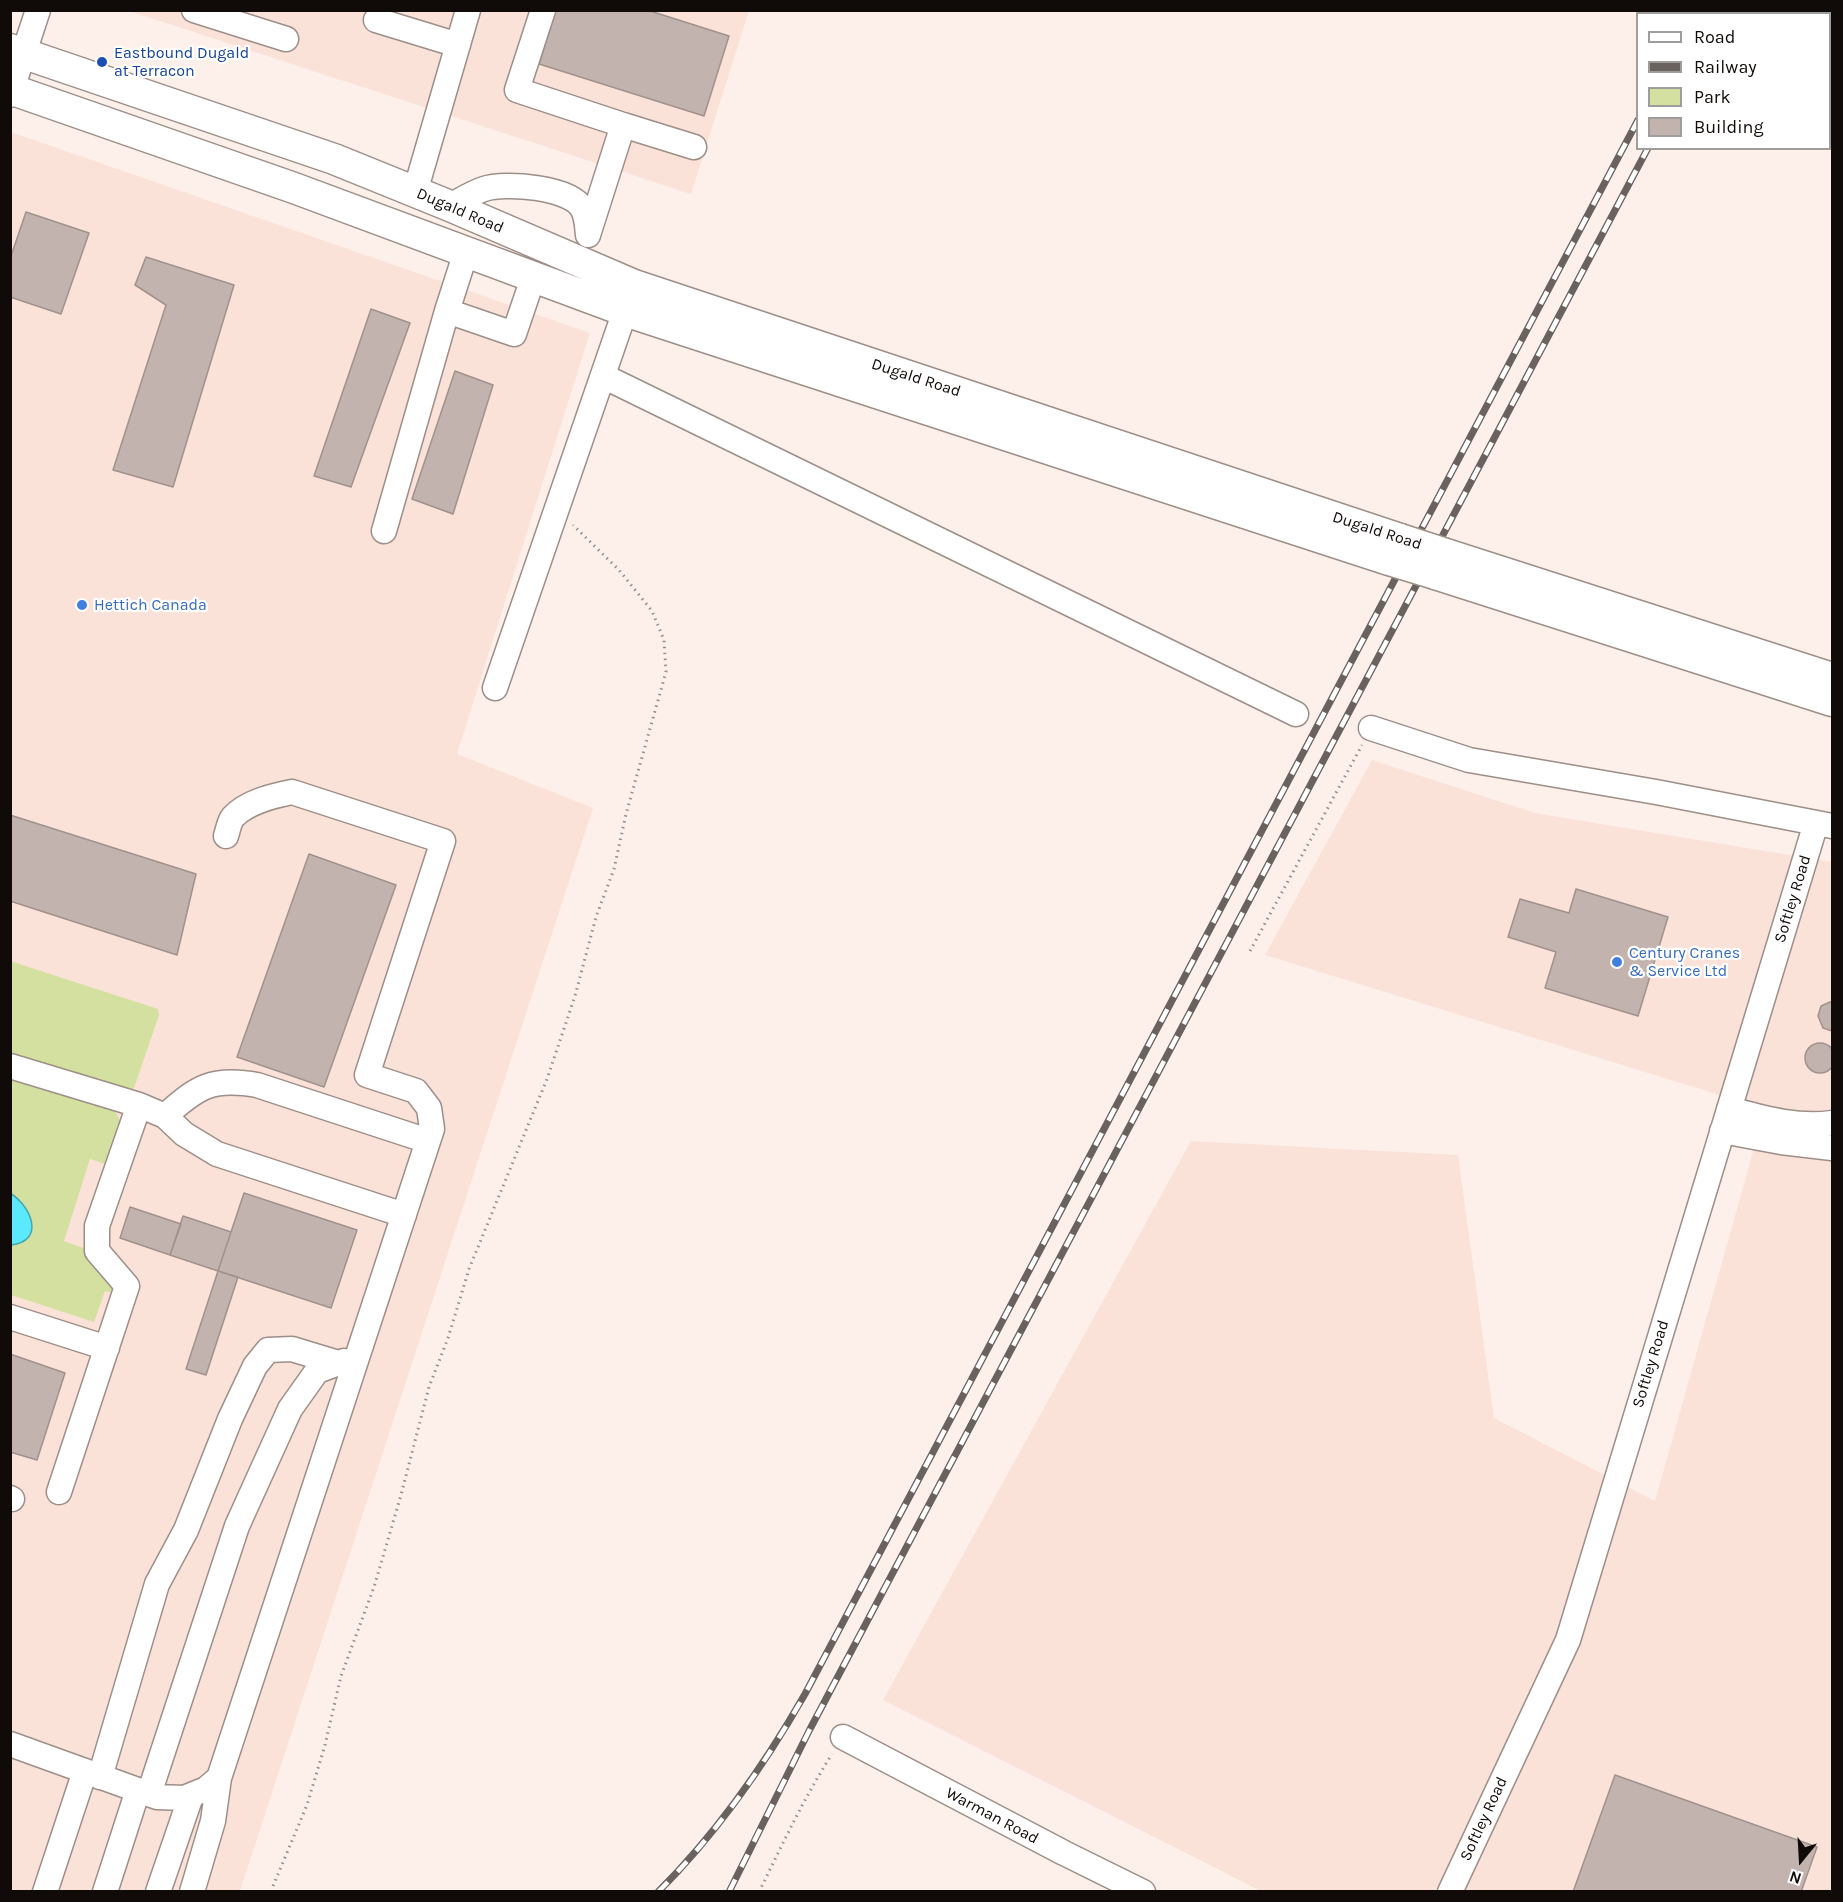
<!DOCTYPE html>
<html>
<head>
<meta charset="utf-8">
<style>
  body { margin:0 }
  #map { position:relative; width:1843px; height:1902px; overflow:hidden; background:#fdf0ea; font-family:Karla,sans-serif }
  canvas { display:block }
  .frame { position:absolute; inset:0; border:12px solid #100b08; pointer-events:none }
  .legend { position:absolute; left:1636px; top:12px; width:195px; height:138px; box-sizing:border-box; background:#fff; border:2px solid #9f9d9c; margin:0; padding:8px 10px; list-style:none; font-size:18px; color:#100b08 }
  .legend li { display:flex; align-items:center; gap:12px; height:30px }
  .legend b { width:30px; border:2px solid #9f9d9c }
  .north { position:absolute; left:1771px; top:1830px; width:60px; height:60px; -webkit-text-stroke:4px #fff; paint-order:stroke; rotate:198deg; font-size:16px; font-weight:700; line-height:24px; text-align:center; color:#100b08 }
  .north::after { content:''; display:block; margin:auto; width:21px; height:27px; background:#100b08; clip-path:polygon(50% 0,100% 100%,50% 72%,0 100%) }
</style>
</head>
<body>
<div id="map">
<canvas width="1843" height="1902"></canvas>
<div class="frame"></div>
<ul class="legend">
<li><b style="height:8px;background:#fff"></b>Road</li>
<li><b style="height:8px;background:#6a625e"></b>Railway</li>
<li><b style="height:16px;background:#d4e09f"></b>Park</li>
<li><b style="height:16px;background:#c3b3af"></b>Building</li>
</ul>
<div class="north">N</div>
</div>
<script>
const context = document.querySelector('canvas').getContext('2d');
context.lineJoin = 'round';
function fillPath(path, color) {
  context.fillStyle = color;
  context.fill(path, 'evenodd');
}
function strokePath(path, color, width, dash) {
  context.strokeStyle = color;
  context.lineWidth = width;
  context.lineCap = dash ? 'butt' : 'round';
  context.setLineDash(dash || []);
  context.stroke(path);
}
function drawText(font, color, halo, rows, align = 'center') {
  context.font = font + ' Karla,sans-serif';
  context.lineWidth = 4.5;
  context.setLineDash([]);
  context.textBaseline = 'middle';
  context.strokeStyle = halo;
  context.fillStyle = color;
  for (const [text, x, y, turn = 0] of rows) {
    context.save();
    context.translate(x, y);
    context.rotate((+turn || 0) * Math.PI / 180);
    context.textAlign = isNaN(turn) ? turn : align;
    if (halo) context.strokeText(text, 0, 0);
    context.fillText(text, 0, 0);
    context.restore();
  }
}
fillPath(new Path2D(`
  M1761,10L1832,11V120L1830,119V14H1759Z
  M129,11H749L691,194Z
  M11,132L590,333L457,754L593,808L240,1891L11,1892Z
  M1372,760L1535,813L1832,862V1891H1261L883,1700L1191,1141L1458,1155L1494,1418L1655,1501L1765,1109L1265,955Z`), '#fae2d8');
fillPath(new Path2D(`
  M10,961L158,1009L159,1015L134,1088L131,1090L11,1056Z
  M11,1076L111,1107C116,1112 119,1117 121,1125L106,1164L90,1159L64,1241L89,1250C91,1258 94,1266 98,1272C105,1281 113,1285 117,1294L105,1291L94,1322L11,1295Z`), '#d4e09f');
const water = new Path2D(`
  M10,1193C31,1206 46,1241 11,1245Z`);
fillPath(water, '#5beafd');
strokePath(water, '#44a7b4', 1.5);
const building = new Path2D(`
  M556,10H647L729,36L704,116L539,64Z
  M26,212L89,233L61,314L10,297V259Z
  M146,257L234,285L173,487L113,470L166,305L135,285Z
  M371,309L410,323L351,487L314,476Z
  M455,371L493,385L453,514L412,499Z
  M10,815L196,874L177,955L10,901Z
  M309,854L396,885L324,1087L237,1057Z
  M1576,889L1668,917L1638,1016L1545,988L1556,952L1508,937L1520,899L1569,913Z
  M1830,1002H1832V1031L1823,1028L1818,1016L1821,1006Z
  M1805 1058a15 15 0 1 1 30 0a15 15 0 1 1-30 0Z
  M244,1193L357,1230L331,1308L218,1271Z
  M130,1207L181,1224L170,1255L120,1238Z
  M183,1216L231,1232L218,1271L170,1255Z
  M218,1271L238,1277L206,1375L186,1369Z
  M10,1354L65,1373L37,1460L10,1452Z
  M1615,1775L1817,1847L1801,1892H1573Z`);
fillPath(building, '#c3b3af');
strokePath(building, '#a1918d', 1.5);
const minor = new Path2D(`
  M194,10L286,39
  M543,10L517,90L623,125L588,235
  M376,20L458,45
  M10,95L38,10
  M1830,113L1832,114
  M623,125L694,147
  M415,192L468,10
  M450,206C461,200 472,193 484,189C505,182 570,187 582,208C587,216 587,226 588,235
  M447,311L514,334L533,278
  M603,376L1296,714
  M384,531L447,311L466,252
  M495,688L625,311
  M1371,728L1469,760L1656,792L1832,826
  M10,1066L139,1105L165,1116L184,1134L217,1154L404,1215
  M1729,1109C1763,1118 1797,1128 1832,1123
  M165,1116C197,1087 212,1077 257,1085L428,1141
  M1722,1131L1781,1142L1832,1148
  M10,1317L107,1348
  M59,1492L127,1286L97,1251V1226L139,1105
  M10,1498L12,1499
  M843,1737L1064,1853L1143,1892
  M10,1744L157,1797L184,1798L206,1789L219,1778L432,1129L429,1108L416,1091L367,1075L443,841L292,792C272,796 247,802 233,817C229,822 228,830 226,836
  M100,1777L157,1584L186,1530L230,1419L255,1366L268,1350L292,1349L338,1363
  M149,1794L237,1526L290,1409L317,1371L344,1361
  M45,1892L85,1771
  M105,1892L138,1790
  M158,1892L191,1796
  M192,1892L213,1821L219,1778
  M1450,1892L1568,1640L1816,823`);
const major = new Path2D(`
  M10,49L334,159L450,206L634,285L1400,539
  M10,89L294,188L625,311L1389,560
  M1446,554L1832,678
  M1435,574L1832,701`);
strokePath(minor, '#9d8e88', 27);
strokePath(major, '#9d8e88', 33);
strokePath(new Path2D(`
  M1250,951L1362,745
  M273,1892V1886L307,1805L325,1745L341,1676L374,1587L401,1495L429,1387L448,1338L469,1269L547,1079L575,996L596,917L614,869L626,814L666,672L664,640L652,611L619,570L573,525
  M759,1892C782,1845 804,1798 832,1754`), '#978d89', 3, [1.5, 4.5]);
strokePath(minor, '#fff', 24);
strokePath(major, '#fff', 30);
const rail = new Path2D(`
  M1694,14L1695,10
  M1719,14L1721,10
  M658,1892C717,1833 764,1766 805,1694L1638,120
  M729,1892L810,1729L1648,148`);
strokePath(rail, '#6a625e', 7);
strokePath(rail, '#fff', 4.5, [14]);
const majorBridge = new Path2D(`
  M1400,539L1446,554
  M1389,560L1435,574`);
strokePath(majorBridge, '#9d8e88', 33, []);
strokePath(majorBridge, '#fff', 30);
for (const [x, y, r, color] of [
  [102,62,6,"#1a4fb4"],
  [82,605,6,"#3f7fe0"],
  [1617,962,6,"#3f7fe0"]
]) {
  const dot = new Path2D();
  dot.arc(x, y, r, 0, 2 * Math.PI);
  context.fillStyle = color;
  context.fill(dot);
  strokePath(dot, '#fff', 2);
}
drawText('16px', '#164399', '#fff', [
  ["Eastbound Dugald",114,53],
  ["at Terracon",114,71]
], 'left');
drawText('16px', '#100b08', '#fff', [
  ["Dugald Road",460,211,23],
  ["Dugald Road",916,378,18],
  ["Dugald Road",1377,531,18],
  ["Softley Road",1793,899,-73],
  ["Softley Road",1651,1364,-73],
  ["Warman Road",992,1816,28],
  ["Softley Road",1484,1819,-65]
]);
drawText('16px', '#366cbe', '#fff', [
  ["Hettich Canada",94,605],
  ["Century Cranes",1629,953],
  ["& Service Ltd",1629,971]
], 'left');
</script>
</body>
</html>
